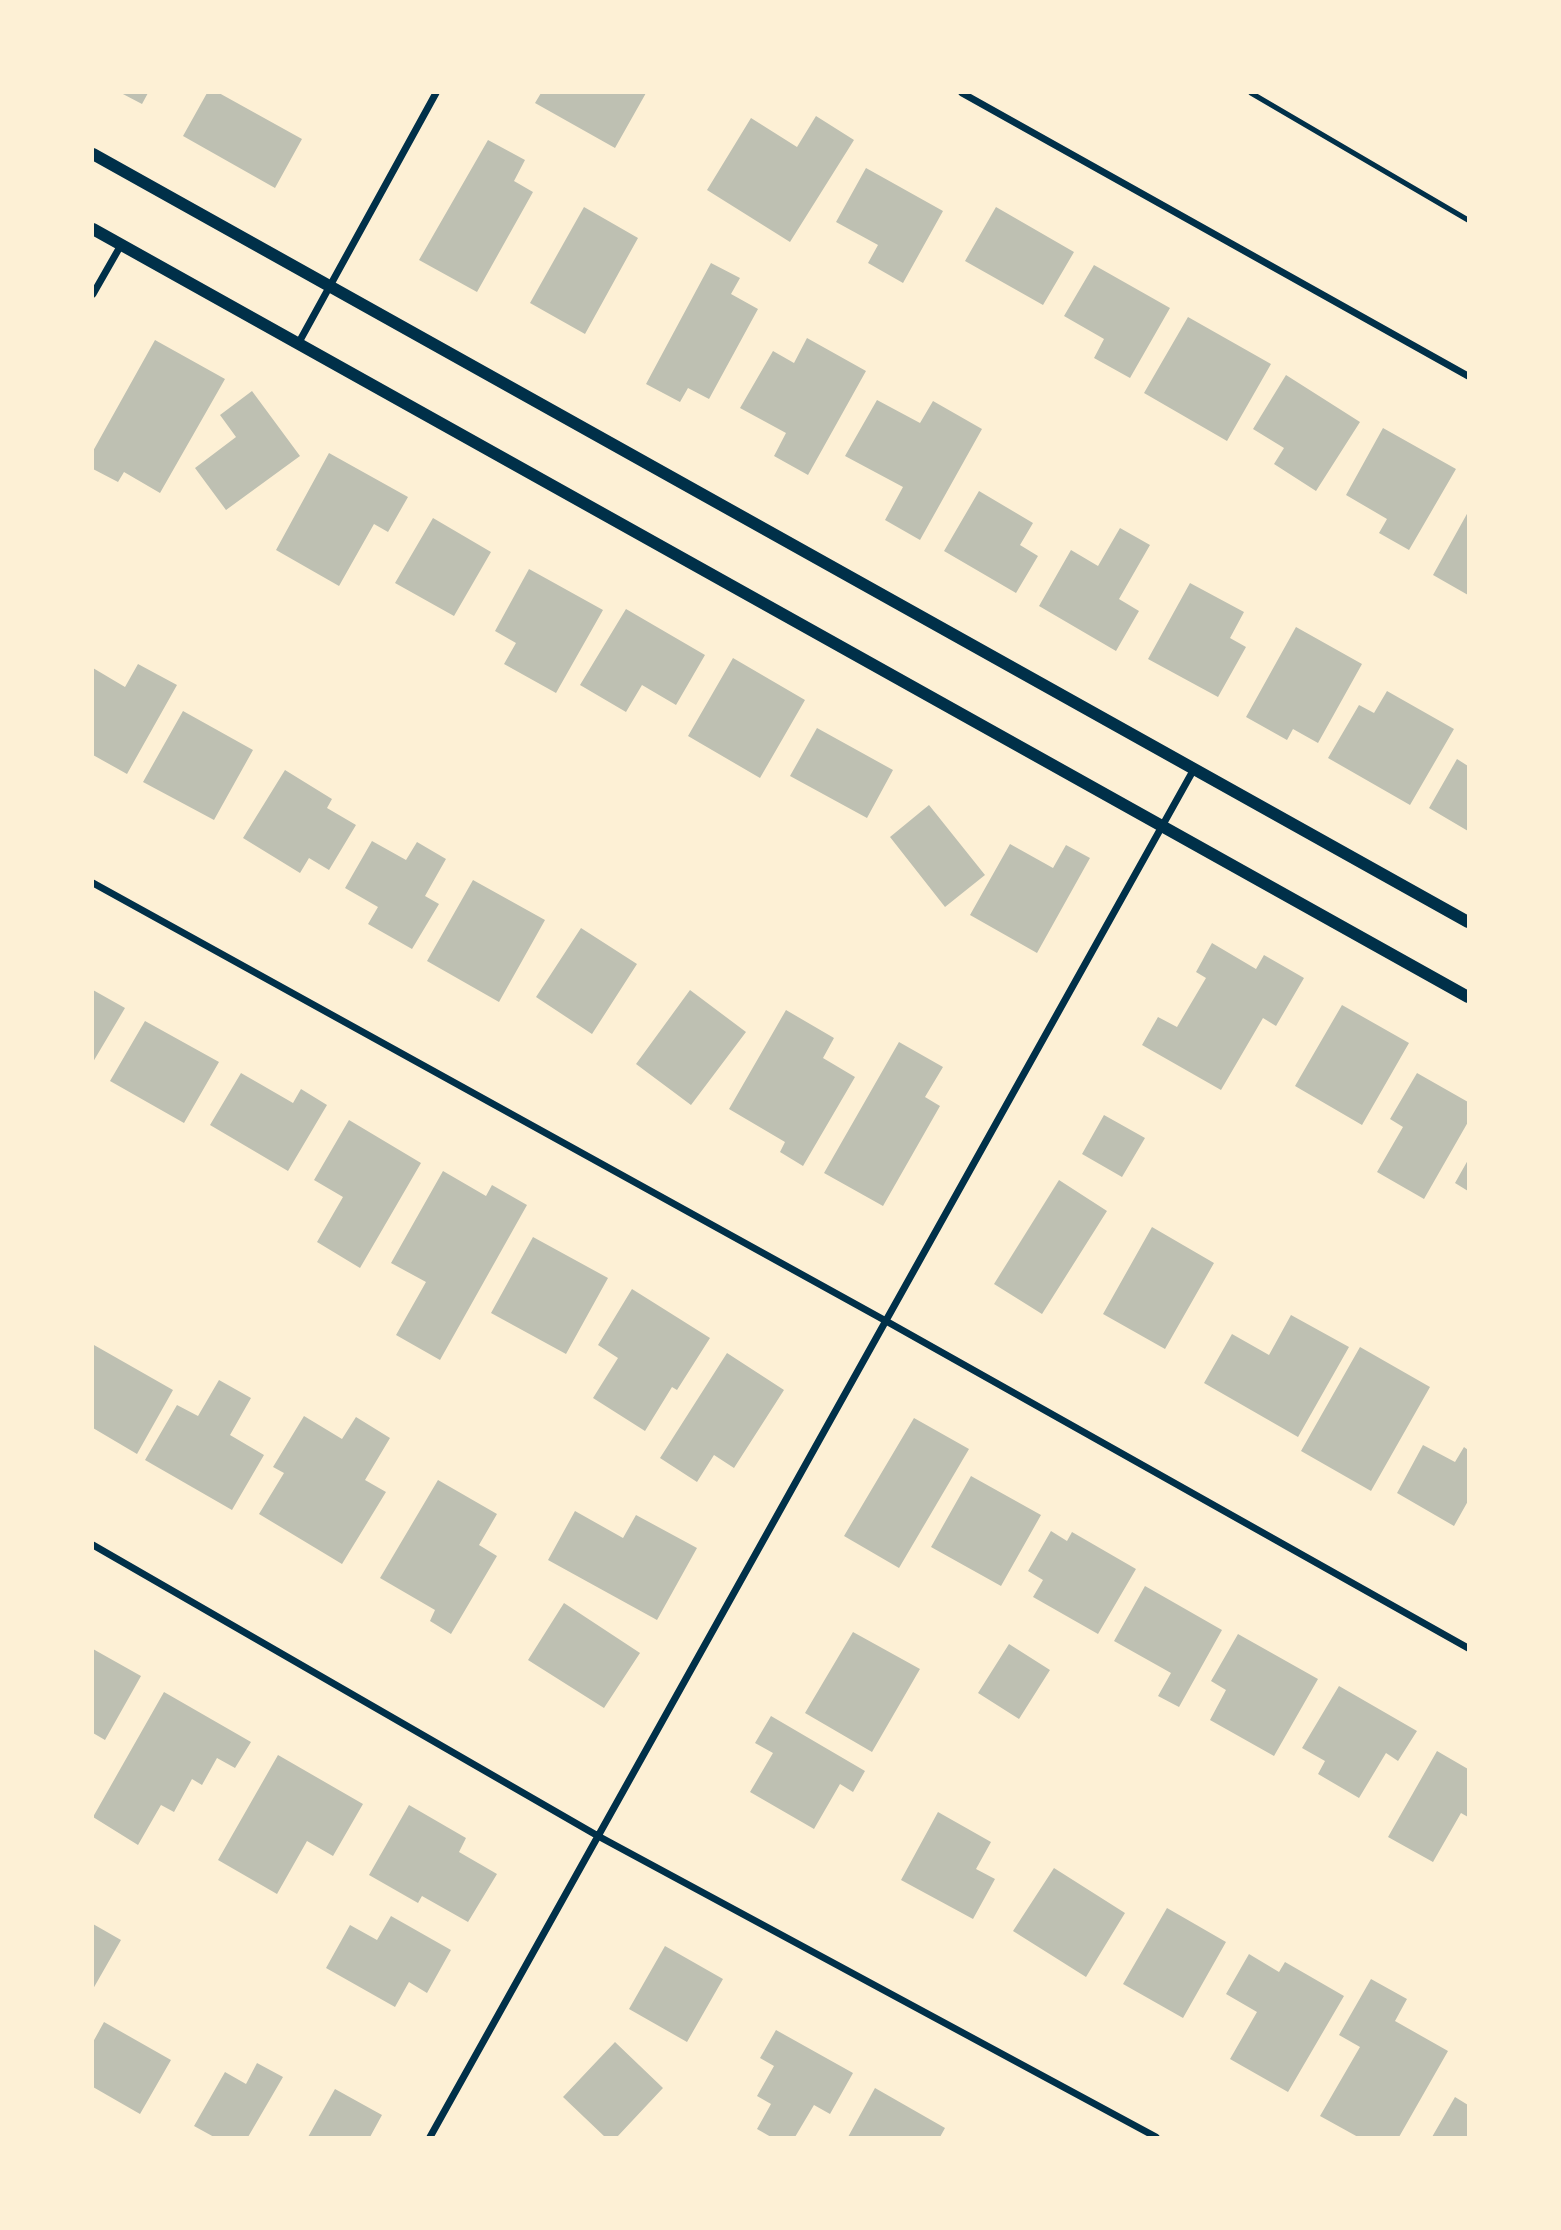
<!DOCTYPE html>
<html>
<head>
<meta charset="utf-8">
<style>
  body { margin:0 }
  #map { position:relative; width:1561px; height:2230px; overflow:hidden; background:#fdf0d5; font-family:Figtree,sans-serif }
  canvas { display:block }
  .frame { position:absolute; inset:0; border:94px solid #fdf0d5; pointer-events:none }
</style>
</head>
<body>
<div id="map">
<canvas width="1561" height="2230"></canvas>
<div class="frame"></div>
</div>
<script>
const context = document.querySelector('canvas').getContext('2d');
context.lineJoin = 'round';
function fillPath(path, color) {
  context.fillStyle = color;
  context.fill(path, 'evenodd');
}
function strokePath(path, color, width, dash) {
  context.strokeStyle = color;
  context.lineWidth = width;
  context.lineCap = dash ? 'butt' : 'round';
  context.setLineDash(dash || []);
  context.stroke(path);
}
fillPath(new Path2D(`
  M121,93H148L142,104Z
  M207,93H219L302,139L275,188L183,136Z
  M541,93H646L615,148L535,103Z
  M816,116L854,140L790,242L707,190L751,118L797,147Z
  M488,140L525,160L514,181L533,192L477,292L419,260Z
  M866,168L943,211L903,283L868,263L878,245L836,222Z
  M584,207L638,238L585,334L530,303Z
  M996,207L1074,252L1043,305L965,261Z
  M711,263L740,278L731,294L758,309L709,399L688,388L680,402L646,384Z
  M1094,265L1170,308L1130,378L1094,358L1104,339L1064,316Z
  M1188,317L1271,364L1227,441L1144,393Z
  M807,338L866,371L808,475L774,456L786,433L740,408L773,351L794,363Z
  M155,340L225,379L160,493L124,472L118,482L93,469V451Z
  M1286,375L1360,422L1316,491L1274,464L1284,448L1253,429Z
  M252,391L300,456L226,510L195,468L236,437L220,415Z
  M877,400L920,423L933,401L982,429L920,540L885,520L903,487L845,456Z
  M1383,428L1456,469L1409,550L1379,533L1387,519L1346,495Z
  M329,453L408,497L388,532L374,524L339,586L276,550Z
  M979,491L1033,523L1020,545L1038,556L1016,593L944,551Z
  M1468,512V595L1433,575Z
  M433,518L491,552L454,616L395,583Z
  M1120,528L1150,545L1119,599L1139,611L1116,651L1039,606L1071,550L1098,566Z
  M529,569L603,610L556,693L504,664L516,643L495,631Z
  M1190,583L1244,612L1230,638L1246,647L1218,697L1148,659Z
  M626,609L705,655L676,705L642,685L626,712L580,685Z
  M1296,627L1362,664L1318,743L1293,729L1287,740L1246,717Z
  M733,658L805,700L760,778L688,736Z
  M138,664L177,685L127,774L93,755V668L125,687Z
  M1387,691L1454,729L1410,805L1328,758L1359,705L1374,713Z
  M183,711L253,750L214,820L143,782Z
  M817,728L893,770L867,818L790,776Z
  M1457,759L1468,766V831L1429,808Z
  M285,770L332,799L327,808L356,825L329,870L309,858L300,873L243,838Z
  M929,805L985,875L945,907L890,837Z
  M372,841L406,860L417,842L446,859L425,896L439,904L412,949L368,924L378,907L345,888Z
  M1010,844L1053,868L1066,845L1090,858L1037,953L970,915Z
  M473,880L545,920L499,1002L427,961Z
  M581,928L637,964L592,1034L536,997Z
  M1212,943L1256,969L1264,955L1304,978L1276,1026L1263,1018L1221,1090L1142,1045L1158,1017L1177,1027L1206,978L1196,972Z
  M93,990L125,1008L93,1062Z
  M690,990L746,1032L691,1105L636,1064Z
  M1342,1005L1409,1043L1362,1125L1295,1086Z
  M786,1010L834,1038L823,1058L855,1077L803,1166L780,1152L785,1142L729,1109Z
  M145,1021L219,1062L184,1123L110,1081Z
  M899,1042L943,1067L925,1097L940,1106L883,1206L824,1173Z
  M241,1073L293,1103L301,1089L327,1105L288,1171L210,1125Z
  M1417,1073L1468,1102V1122L1424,1199L1377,1172L1403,1127L1390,1119Z
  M1104,1115L1145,1138L1122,1177L1082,1154Z
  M349,1120L421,1163L360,1268L317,1242L343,1197L314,1180Z
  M1468,1160V1191L1455,1183Z
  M443,1171L486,1196L492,1185L527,1205L440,1360L396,1335L426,1282L391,1263Z
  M1059,1180L1107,1211L1042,1314L994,1284Z
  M1152,1227L1214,1263L1165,1349L1103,1314Z
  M533,1237L608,1278L566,1354L491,1313Z
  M632,1289L710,1338L677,1390L672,1387L645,1431L593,1398L618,1358L598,1345Z
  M1291,1315L1349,1347L1298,1437L1204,1383L1232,1334L1269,1355Z
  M94,1345L173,1390L137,1454L93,1428Z
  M1360,1347L1430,1387L1371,1491L1301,1451Z
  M727,1353L784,1390L734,1468L714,1455L697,1482L660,1458Z
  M219,1380L251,1398L230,1435L264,1455L232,1510L145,1460L177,1405L198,1416Z
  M304,1416L342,1439L356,1417L390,1438L365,1480L386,1492L342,1564L259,1514L284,1473L273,1467Z
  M914,1418L969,1449L899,1568L844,1536Z
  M1423,1445L1455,1462L1464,1447L1468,1450V1501L1454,1526L1397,1493Z
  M971,1476L1041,1515L1001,1586L931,1547Z
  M438,1480L497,1514L479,1545L497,1556L451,1634L430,1621L435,1610L380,1578Z
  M575,1511L623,1538L636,1515L697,1548L657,1620L548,1560Z
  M1051,1531L1067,1541L1072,1532L1136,1569L1098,1634L1033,1597L1043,1580L1028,1571Z
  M1145,1586L1222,1630L1179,1707L1158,1696L1171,1673L1114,1641Z
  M564,1603L640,1653L604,1708L528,1660Z
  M853,1632L920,1669L872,1752L805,1713Z
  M1238,1634L1318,1679L1274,1756L1210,1720L1226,1690L1211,1681Z
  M1009,1644L1050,1670L1019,1719L978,1693Z
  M93,1649L141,1676L105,1740L93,1733Z
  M1339,1686L1417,1731L1398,1761L1386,1753L1359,1798L1318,1774L1325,1761L1302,1748Z
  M164,1692L251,1742L235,1768L217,1758L202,1785L192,1779L174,1812L161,1805L138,1845L93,1817Z
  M771,1716L865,1771L853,1792L840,1784L814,1829L750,1792L773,1753L755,1743Z
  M1437,1751L1468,1769V1817L1461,1813L1433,1862L1388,1837Z
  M278,1755L363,1804L333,1856L307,1841L277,1894L218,1860Z
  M409,1805L466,1838L459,1852L497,1874L468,1922L422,1896L418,1903L369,1875Z
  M938,1812L991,1842L976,1869L995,1879L973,1919L901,1880Z
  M1054,1868L1125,1913L1086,1977L1013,1931Z
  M1167,1908L1226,1942L1183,2018L1123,1984Z
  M391,1916L451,1950L427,1993L409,1982L395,2007L326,1968L350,1925L377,1940Z
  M93,1924L121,1940L93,1989Z
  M665,1946L723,1979L687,2042L629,2009Z
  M1249,1954L1279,1972L1285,1962L1344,1996L1288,2092L1230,2059L1257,2012L1226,1994Z
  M1371,1979L1407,1999L1395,2021L1448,2051L1399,2137H1358L1320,2116L1360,2047L1339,2035Z
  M104,2022L171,2060L140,2114L93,2087V2042Z
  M776,2030L853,2073L830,2114L814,2105L795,2137H771L757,2129L771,2104L757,2096L774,2066L760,2058Z
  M615,2042L663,2088L617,2137H605L563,2097Z
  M257,2063L283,2077L248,2137H214L194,2126L225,2072L246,2084Z
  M875,2088L945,2128L940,2137H848Z
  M335,2089L382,2115L370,2137H308Z
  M1455,2097L1468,2105V2137H1432Z`), '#bec0b2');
strokePath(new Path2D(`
  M1251,93L1468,220`), '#003049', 5);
strokePath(new Path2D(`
  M962,93L1468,376
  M93,294L121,245
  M298,344L436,93
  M93,883L886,1321L1468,1648
  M93,1545L598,1836L1156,2137
  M430,2137L1194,769`), '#003049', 7);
strokePath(new Path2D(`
  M93,154L1468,922
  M93,229L1468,997`), '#003049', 12);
</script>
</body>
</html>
